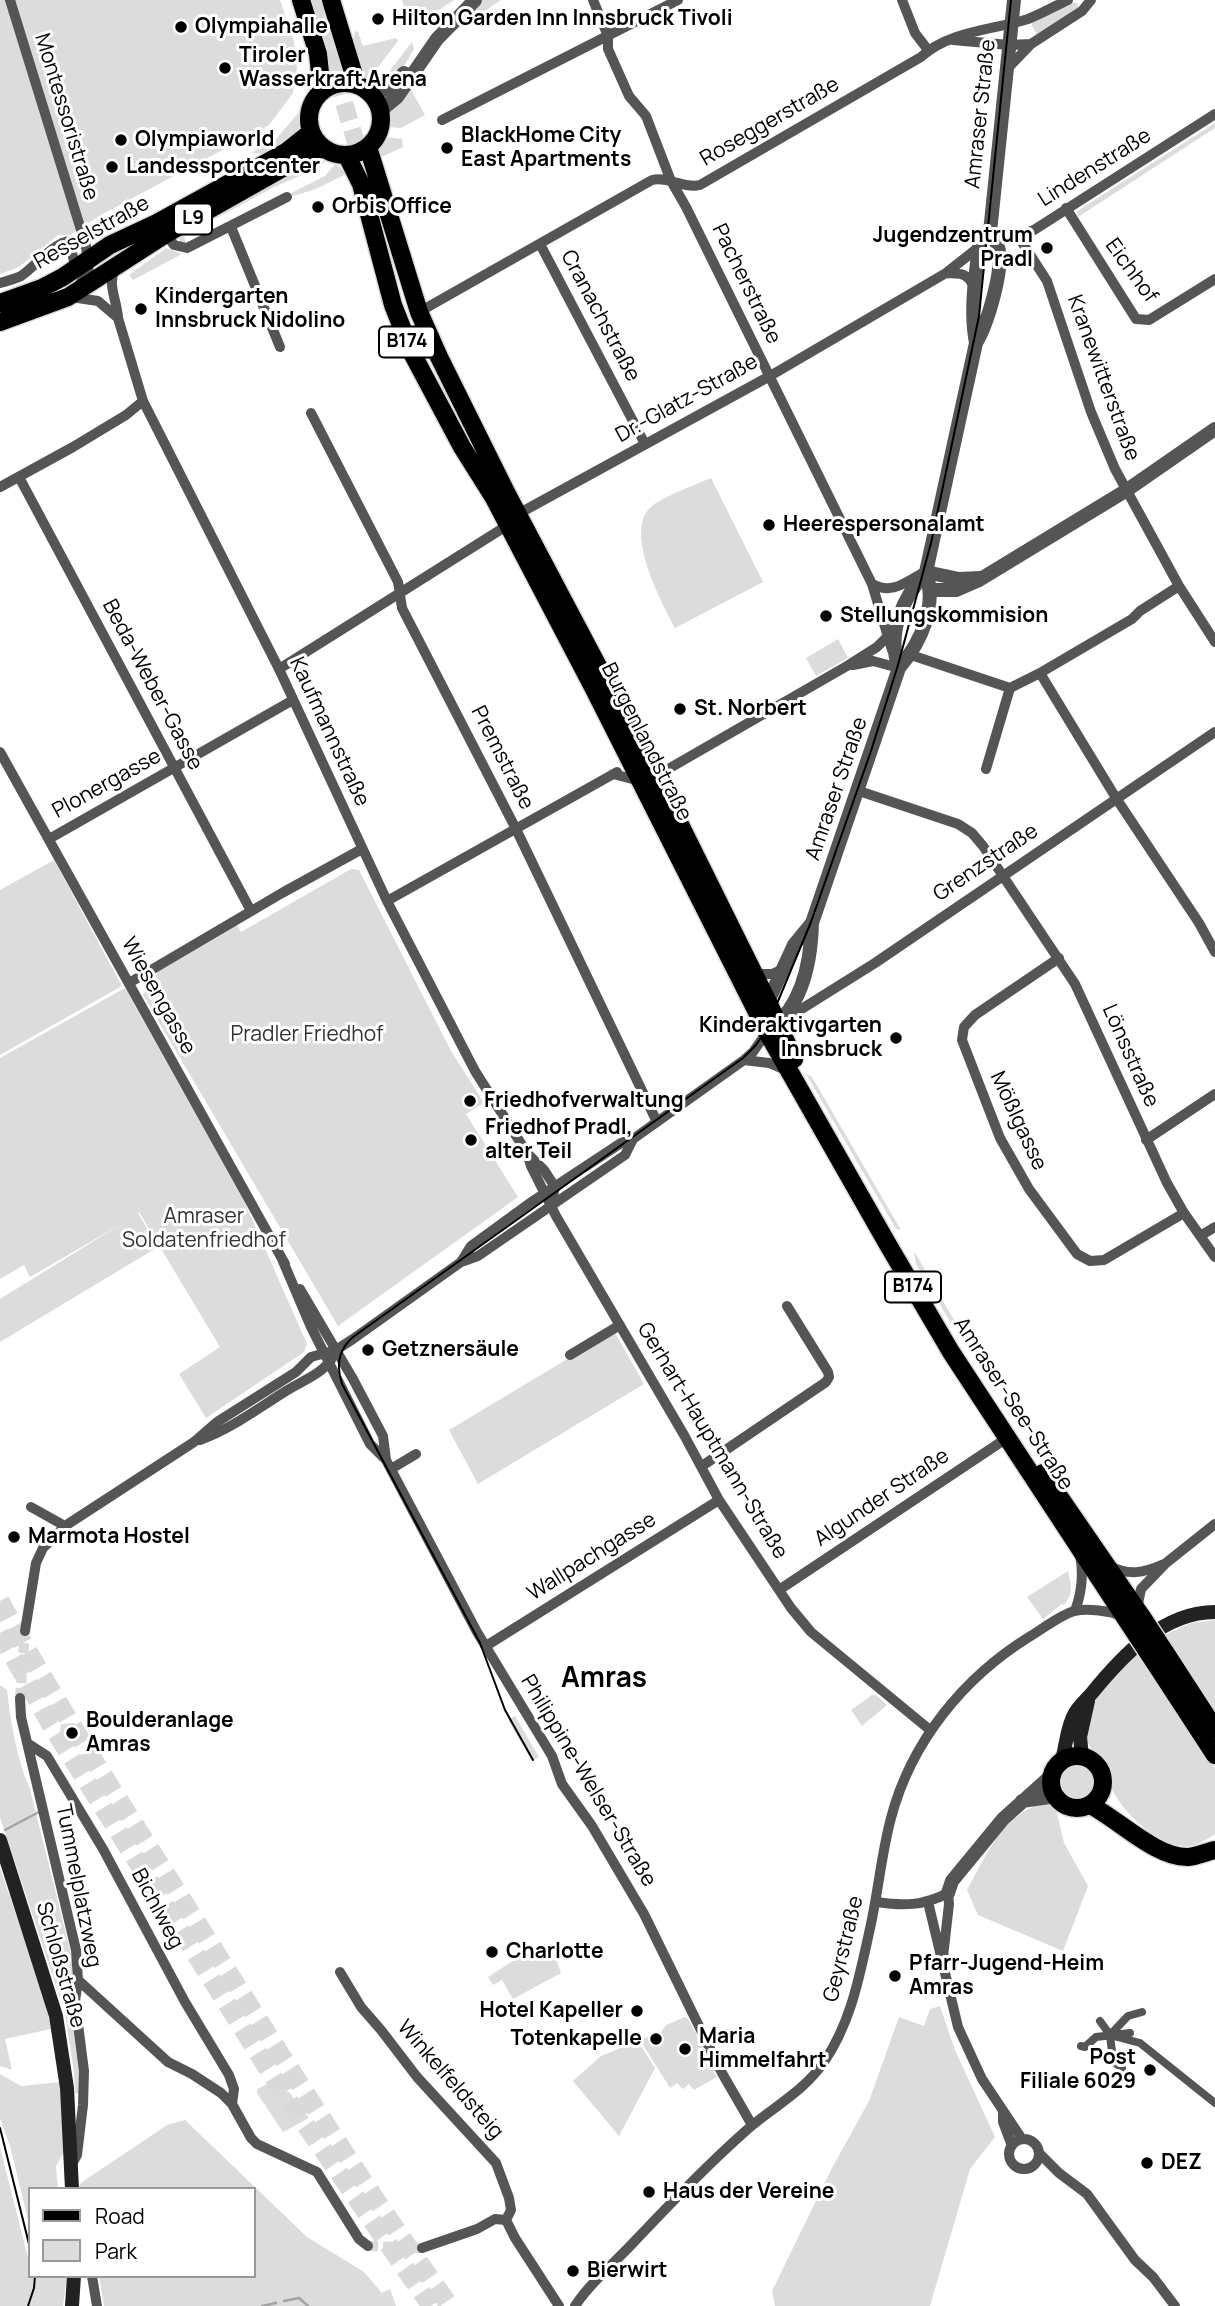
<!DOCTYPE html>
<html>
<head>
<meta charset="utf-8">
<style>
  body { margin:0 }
  #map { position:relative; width:1215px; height:2306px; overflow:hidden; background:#fff; font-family:Manrope,sans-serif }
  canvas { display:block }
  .legend { position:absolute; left:28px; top:2187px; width:228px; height:91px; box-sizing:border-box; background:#fff; border:2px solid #999; margin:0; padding:9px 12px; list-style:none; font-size:21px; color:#000 }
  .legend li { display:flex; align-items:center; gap:14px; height:35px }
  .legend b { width:35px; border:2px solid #999 }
</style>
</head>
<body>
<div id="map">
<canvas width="1215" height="2306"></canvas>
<ul class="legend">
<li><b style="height:9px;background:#000"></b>Road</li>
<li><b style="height:19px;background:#dcdcdc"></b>Park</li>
</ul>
</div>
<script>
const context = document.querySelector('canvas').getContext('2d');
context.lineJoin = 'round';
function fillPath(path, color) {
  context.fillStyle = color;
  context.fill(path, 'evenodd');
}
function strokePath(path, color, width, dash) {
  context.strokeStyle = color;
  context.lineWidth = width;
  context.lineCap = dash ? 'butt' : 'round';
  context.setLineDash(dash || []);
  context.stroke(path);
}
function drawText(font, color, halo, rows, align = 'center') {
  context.font = font + ' Manrope,sans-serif';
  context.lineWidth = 6;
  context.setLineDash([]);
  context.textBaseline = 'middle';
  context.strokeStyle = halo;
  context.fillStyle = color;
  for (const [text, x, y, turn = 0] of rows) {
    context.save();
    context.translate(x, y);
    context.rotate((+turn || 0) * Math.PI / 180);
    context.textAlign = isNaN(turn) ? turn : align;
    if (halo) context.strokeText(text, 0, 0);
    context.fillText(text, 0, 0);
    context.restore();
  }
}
fillPath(new Path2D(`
  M0,0H280L294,41L297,67L293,93L269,125L101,215L70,235H58L19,267L0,274Z
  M305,0H324L348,77L327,80Z
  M402,0H454L411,28Z
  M482,0H501L446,37L411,90L425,115L401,128L389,127L388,118L393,106L431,52L475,5Z
  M1071,2L1077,3L1079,9L1038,37L1032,26V21Z
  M355,31L358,32L363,46L396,38L398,41L368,80C356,69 352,46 355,31Z
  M412,42L414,49L398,76L378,86Z
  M299,112L301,114L298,133L270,154L251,153L277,138Z
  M1215,123V128L1078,217L1077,212L1082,208Z
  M386,137L402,139L403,147L375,160L379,145Z
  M325,161L321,167L276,186L191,232L184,237L186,242H180L179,236L309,162Z
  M335,164L345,170L349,178L344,175L316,189L293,196L291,193L325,176Z
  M166,248L182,254L133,280L129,275Z
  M711,478L763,582L675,628C662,603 622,530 652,506C664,496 695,485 711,478Z
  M838,639L848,658L816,676L806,658Z
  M54,860L122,986L0,1055V890Z
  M351,869L359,870L451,1051L484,1103L466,1114L518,1197L338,1326L143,995L163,964L237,925L241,932Z
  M125,988L244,1201L307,1344L304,1352L206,1418L179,1374L220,1347L139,1212L138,1213L158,1247L0,1342V1299L123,1223L30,1277L24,1265L0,1279V1058Z
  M806,1074L812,1077L901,1230L896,1229Z
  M914,1251L954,1320L952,1325L916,1264Z
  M614,1331L644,1384L478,1484L449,1430Z
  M1068,1571C1071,1585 1074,1593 1064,1605L1062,1604L1043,1619L1027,1597Z
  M1215,1620V1717L1164,1635L1191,1623Z
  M1139,1653L1215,1768V1834C1206,1840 1197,1846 1186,1846C1158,1846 1127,1816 1114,1793C1109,1786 1112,1775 1109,1767C1103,1756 1088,1750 1086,1737C1081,1706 1118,1671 1139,1653Z
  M0,1685L7,1690C11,1723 16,1758 30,1789L72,1958V2000L81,2069L80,2094L75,2093L74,2072L65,2013L0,1817Z
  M872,1695H876L887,1705L862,1726L851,1710Z
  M515,1716L539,1757L532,1761L508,1720Z
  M74,1723L82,1729L85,1740L73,1745C63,1742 58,1734 61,1724Z
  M1061 1782a17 17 0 1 1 34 0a17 17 0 1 1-34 0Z
  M1051,1802L1055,1805L1064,1843L1088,1886L1063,1951L978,1915L967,1890C987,1854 1005,1808 1051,1802Z
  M0,1868L44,1995L51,2029L5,2039L12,2070L0,2066Z
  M551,1944L561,1973L513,1999L502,1980L493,1985L488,1977L538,1945L541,1950Z
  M940,2006L955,2050L995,2137L970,2169L930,2306H775L772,2291L832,2168L869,2101L899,2017L924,2026L930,2009Z
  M685,2017L688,2019L716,2070L714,2072L717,2077L694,2090L689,2084L683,2089L677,2083L670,2088L640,2040L661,2032L666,2025Z
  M638,2041L655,2068L619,2136L573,2081L601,2056Z
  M0,2074L21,2086L60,2082L64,2152L56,2166L58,2189H30V2228L10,2146L0,2118Z
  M272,2082L281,2092H289L309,2118L283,2132L257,2093V2089Z
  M185,2120L307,2237L364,2272L382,2293L390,2289L396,2306H104L99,2276H254V2189H80L79,2185L85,2180L167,2125Z
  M0,2147L30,2266V2276H67L63,2306H0Z`), '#dcdcdc');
strokePath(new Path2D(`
  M5,1830L39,1812
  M284,2301L299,2298L308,2306
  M262,2306L276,2303`), '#a3a3a3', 2.5);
strokePath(new Path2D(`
  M20,1698L25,1631
  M368,2246L422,2248`), '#d9d9d9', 10, [10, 5]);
strokePath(new Path2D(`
  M313,0L382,229`), '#d9d9d9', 18, [18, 9]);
strokePath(new Path2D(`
  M0,1601C56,1705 122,1804 185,1904C271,2039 356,2176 450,2306
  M0,1633L51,1725L280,2088L431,2306`), '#d9d9d9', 19, [19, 10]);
const primary = new Path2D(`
  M301,0L318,54L322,91
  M331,0L357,85
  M309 119a36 36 0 1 1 72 0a36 36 0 1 1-72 0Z
  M368,147L419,312L439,357L507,494L656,776L768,1002L794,1059
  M347,156L361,184L393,305L412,353L462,447L494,498L594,689L767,1032L887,1243L951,1352L1130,1625
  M0,303L42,288L63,277L110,245L157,223L286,152L311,132
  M0,322L68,297L166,234L292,163L323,148
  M1043,1473L1142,1617
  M1165,1652L1215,1729
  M1153,1660L1215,1755
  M1051 1782a26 26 0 1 1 52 0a26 26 0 1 1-52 0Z
  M1090,1805C1118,1819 1156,1858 1188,1857C1197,1856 1206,1852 1215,1850`);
strokePath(primary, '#dbdbdb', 21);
strokePath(new Path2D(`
  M1142,2012L1128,2016L1110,2035L1140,2043L1215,2103
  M1100,2021L1110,2035L1113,2061L1122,2068
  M1081,2046L1085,2047L1096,2037L1130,2033`), '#555', 8);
strokePath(new Path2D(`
  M10,0L86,246
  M593,0L608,36V49L629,96L646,116L671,181L686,207L872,584L892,650
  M902,0L915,33L928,50
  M953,40L1009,45L1031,44
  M1007,69L1031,44L1082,11L1091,0
  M442,120L678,0
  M1066,208L1136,319L1149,320L1215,279
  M231,227L280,347
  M990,232L1018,236L1034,230L1215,114
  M166,234L174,245L187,248L287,197
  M1018,236L1047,281L1091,412L1115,469L1179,586L1215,642
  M62,243L71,249L76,269
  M540,244L645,444
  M115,268C107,285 117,300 118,318L143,401L279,669L387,901L475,1071L527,1153L544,1170L555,1187L551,1205
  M946,273C960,273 969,273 974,288
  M0,283C7,281 15,279 21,276C40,264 61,228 86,246L89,274L81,282
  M71,297L98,301L118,318
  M419,312L652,180C669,176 683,189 700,185L921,57C948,31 994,30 1028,19C1041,14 1055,6 1068,0
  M311,413L398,582L402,608L516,829L657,1122
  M19,477L251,911
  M0,487L73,447L126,415L143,401
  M518,514L770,376L946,273L979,247
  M872,584C893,595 905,582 923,573
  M911,655L1010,688L1040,673L1132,619L1140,611L1179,586
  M853,665L873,661L899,668
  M279,669L508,525L511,527
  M1040,673L1116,798L1199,923L1215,952
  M0,752L285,1264
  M986,769L1010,688
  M613,774L640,781L656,776L847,666L877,647L890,634
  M859,791L958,824L972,833L983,846L1075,984L1167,1183L1184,1213L1215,1257
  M49,839L293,700
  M387,901L617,772
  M1059,958L975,1015L964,1027L962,1040L1000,1138L1029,1189L1077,1254L1090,1261L1104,1260L1184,1213
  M754,974H772L781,970
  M129,983L282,893L362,849
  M784,1020L875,963L1215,732
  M744,1060L769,1063L788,1071
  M1146,1140L1215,1094
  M528,1156L531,1166L556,1216L684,1435L719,1500L791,1608L811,1632L930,1730
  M1200,1236L1215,1227
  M282,1259L311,1327L370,1444L386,1460L477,1632L552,1756L562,1784L592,1826L644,1914L722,2073L752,2125
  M461,1262L471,1246L530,1203L621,1143L633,1139L744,1060L753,1052L767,1032
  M300,1289L353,1379L383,1436L386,1460
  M570,1355L620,1325
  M200,1440C231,1429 257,1409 286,1391C302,1381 320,1375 331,1360
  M702,1466L826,1382L829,1377L828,1372L787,1306
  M391,1469L416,1454
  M31,1507L65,1526
  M1109,1566C1130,1576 1143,1573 1164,1564
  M779,1590L1007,1438
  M1137,1609L1141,1589L1166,1563L1215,1524
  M1075,1611C1082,1592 1084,1575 1080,1555
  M25,1631L36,1563L43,1548L65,1526L194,1442L217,1422L296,1372L311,1357L336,1350L353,1339L461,1262L478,1256L625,1155L633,1139
  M486,1646L719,1500
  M20,1698L21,1717L76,1950L78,1980L75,2001L84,2071L83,2105L77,2155L73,2162
  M27,1743L47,1756L103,1849L185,2002L229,2075L234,2089L232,2104
  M877,1902C903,1906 923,1906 948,1893L949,1904L943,1957
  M928,1902L958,2027L982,2079L1022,2139
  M340,1972L361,2007L381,2030L417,2077L496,2163L509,2198L511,2210L506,2220
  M78,1980L168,2062L192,2074L221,2093L232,2104L251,2138L257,2144L317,2172L359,2239L368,2246
  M1003,2113V2122L1012,2146
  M1009 2154a15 15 0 1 1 30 0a15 15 0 1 1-30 0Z
  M1039,2153L1059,2173L1087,2194L1135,2260L1153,2277L1175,2306
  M422,2248L477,2229L495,2219L506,2220L515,2238L559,2306
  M92,2276L97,2306
  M575,2306C590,2283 613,2264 632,2244C670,2204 708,2164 749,2128C776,2105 803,2092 824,2062C851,2022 859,1978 869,1933C878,1895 881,1855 891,1818C911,1742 963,1678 1029,1637C1041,1630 1063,1613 1075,1611C1087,1608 1111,1611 1122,1616`), '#555', 10);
strokePath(new Path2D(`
  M372,96L395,84L404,73
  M380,111L397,97L437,39L475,0
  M976,343C970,311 975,279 979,247L981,241L990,232
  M926,572L959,579L980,578
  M931,590H956L979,580L1127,490L1215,429
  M899,668C886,633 903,598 926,572L976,343C987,325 1005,267 998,247C997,242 992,237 990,232L1014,0
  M766,1006L794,945L812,923
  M772,1028C803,1004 811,960 812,923L899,668C922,641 937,606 926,572
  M1022,1801L1056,1796
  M948,1893L952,1881L1003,1819L1052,1775`), '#555', 14);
strokePath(new Path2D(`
  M1082,1756L1080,1737L1088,1701
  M1062,1760C1066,1746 1067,1726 1075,1713C1079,1706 1087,1699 1092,1693C1122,1656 1163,1612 1215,1612
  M0,1840L56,2016L67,2088L72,2189
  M72,2306L74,2276`), '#222', 14);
strokePath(primary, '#000', 18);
strokePath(new Path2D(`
  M533,1760L505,1710L480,1643L342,1384C336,1366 338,1350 353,1337L743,1058L756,1045L766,1030L811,922L871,751L898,665L931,543L979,316L1011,0
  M0,2128L30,2248
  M28,2306L34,2288L35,2276`), '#000', 2);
const primaryBridge = new Path2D(`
  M1142,1617L1165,1652
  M1130,1625L1153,1660`);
strokePath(primaryBridge, '#dbdbdb', 21, []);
strokePath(primaryBridge, '#000', 18);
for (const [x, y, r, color] of [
  [378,19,7,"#000"],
  [181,27,7,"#000"],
  [225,68,7,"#000"],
  [121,140,7,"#000"],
  [447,148,7,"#000"],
  [112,167,7,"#000"],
  [318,207,7,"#000"],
  [1047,248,7,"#000"],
  [141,309,7,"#000"],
  [769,525,7,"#000"],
  [826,616,7,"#000"],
  [680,709,7,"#000"],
  [896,1038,7,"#000"],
  [470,1101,7,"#000"],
  [471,1140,7,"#000"],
  [368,1350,7,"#000"],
  [14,1537,7,"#000"],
  [72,1733,7,"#000"],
  [492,1952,7,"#000"],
  [895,1976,7,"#000"],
  [637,2011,7,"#000"],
  [656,2039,7,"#000"],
  [685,2049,7,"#000"],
  [1150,2070,7,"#000"],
  [1147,2163,7,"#000"],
  [649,2192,7,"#000"],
  [573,2271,7,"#000"]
]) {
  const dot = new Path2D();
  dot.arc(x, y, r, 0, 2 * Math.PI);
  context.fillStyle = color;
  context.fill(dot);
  strokePath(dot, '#fff', 2.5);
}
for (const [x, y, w] of [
  [193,219,38],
  [407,342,56],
  [913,1287,56]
]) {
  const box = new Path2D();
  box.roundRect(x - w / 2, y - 15.5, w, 31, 5);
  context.fillStyle = '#fff';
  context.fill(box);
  strokePath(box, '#000', 2);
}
drawText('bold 19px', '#000', null, [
  ["L9",193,219],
  ["B174",407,342],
  ["B174",913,1287]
]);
drawText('bold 21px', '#000', '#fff', [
  ["Hilton Garden Inn Innsbruck Tivoli",392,19],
  ["Olympiahalle",195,27],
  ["Tiroler",239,56],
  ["Wasserkraft Arena",239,80],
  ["BlackHome City",461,136],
  ["East Apartments",461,160],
  ["Olympiaworld",135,140],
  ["Landessportcenter",126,167],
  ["Orbis Office",332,207],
  ["Jugendzentrum",1033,236,"right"],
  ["Pradl",1033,260,"right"],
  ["Kindergarten",155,297],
  ["Innsbruck Nidolino",155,321],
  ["Heerespersonalamt",783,525],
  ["Stellungskommision",840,616],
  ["St. Norbert",694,709],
  ["Kinderaktivgarten",882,1026,"right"],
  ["Innsbruck",882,1050,"right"],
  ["Friedhofverwaltung",484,1101],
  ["Friedhof Pradl,",485,1128],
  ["alter Teil",485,1152],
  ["Getznersäule",382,1350],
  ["Marmota Hostel",28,1537],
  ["Boulderanlage",86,1721],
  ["Amras",86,1745],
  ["Charlotte",506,1952],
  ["Pfarr-Jugend-Heim",909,1964],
  ["Amras",909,1988],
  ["Hotel Kapeller",623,2011,"right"],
  ["Maria",699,2037],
  ["Himmelfahrt",699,2061],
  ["Totenkapelle",642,2039,"right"],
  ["Post",1136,2058,"right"],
  ["Filiale 6029",1136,2082,"right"],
  ["DEZ",1161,2163],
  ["Haus der Vereine",663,2192],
  ["Bierwirt",587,2271]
], 'left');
drawText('21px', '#000', '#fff', [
  ["Amraser Straße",981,114,-84],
  ["Montessoristraße",66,117,73],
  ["Roseggerstraße",770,122,-30],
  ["Lindenstraße",1095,168,-32],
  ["Resselstraße",92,233,-29],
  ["Eichhof",1131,271,54],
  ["Pacherstraße",746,284,64],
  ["Cranachstraße",600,316,62],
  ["Kranewitterstraße",1103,378,70],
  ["Dr.-Glatz-Straße",687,399,-29],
  ["Beda-Weber-Gasse",152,685,62],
  ["Kaufmannstraße",329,732,65],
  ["Burgenlandstraße",646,742,63],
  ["Premstraße",502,758,63],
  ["Plonergasse",107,784,-29],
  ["Amraser Straße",837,789,-71],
  ["Grenzstraße",986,863,-34],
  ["Wiesengasse",158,996,61],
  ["Lönsstraße",1130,1056,66],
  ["Mößlgasse",1018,1121,65],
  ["Amraser-See-Straße",1013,1404,57],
  ["Gerhart-Hauptmann-Straße",712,1441,59],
  ["Algunder Straße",882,1498,-34],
  ["Wallpachgasse",592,1557,-32],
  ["Philippine-Welser-Straße",588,1781,59],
  ["Tummelplatzweg",78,1886,79],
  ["Bichlweg",157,1909,62],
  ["Geyrstraße",844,1949,-76],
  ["Schloßstraße",60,1965,74],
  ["Winkelfeldsteig",450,2080,49]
]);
drawText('21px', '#333', '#fff', [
  ["Pradler Friedhof",307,1035],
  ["Amraser",204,1217],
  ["Soldatenfriedhof",204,1241]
]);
drawText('bold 28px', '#000', '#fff', [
  ["Amras",604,1679]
]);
</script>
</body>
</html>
